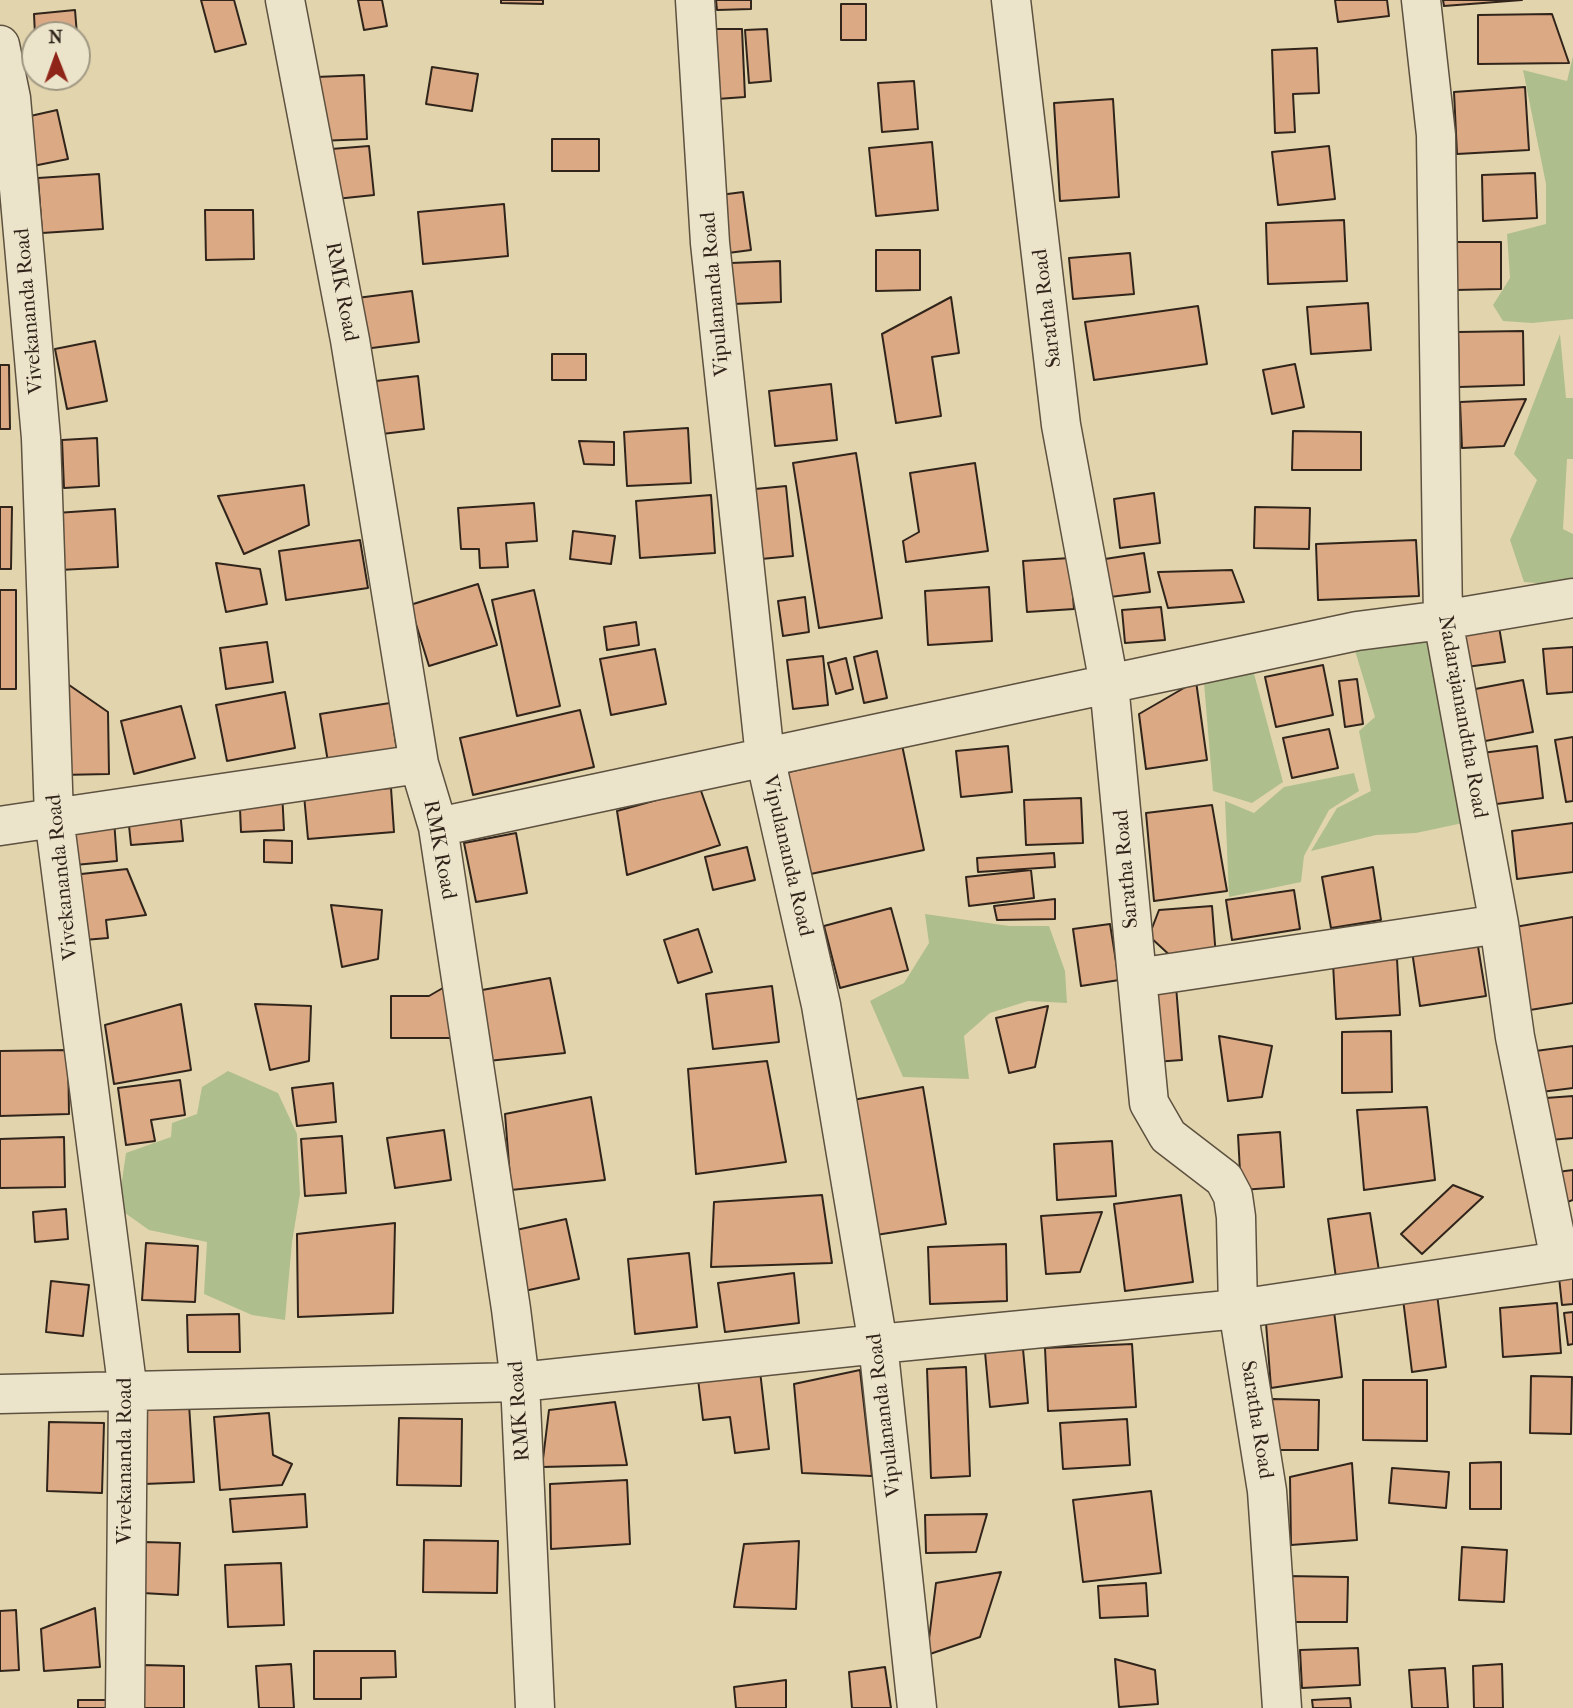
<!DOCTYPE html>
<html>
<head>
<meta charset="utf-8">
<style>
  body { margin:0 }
  #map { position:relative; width:1573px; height:1708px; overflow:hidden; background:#e2d5ad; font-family:"IM FELL French Canon",serif }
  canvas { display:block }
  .north { position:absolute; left:21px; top:21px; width:70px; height:70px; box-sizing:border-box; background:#ece4ca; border:2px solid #a19884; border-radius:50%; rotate:359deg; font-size:19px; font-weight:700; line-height:28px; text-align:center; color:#31251b }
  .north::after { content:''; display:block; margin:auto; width:24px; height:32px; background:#8f2418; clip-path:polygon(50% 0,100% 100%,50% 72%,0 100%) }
</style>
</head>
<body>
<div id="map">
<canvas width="1573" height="1708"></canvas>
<div class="north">N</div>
</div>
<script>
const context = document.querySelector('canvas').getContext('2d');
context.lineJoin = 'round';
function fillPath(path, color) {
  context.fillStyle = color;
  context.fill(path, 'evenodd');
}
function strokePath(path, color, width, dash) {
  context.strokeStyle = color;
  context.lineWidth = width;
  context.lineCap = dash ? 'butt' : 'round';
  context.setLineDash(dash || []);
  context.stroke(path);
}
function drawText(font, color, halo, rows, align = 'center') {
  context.font = font + ' "IM FELL French Canon",serif';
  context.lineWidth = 6;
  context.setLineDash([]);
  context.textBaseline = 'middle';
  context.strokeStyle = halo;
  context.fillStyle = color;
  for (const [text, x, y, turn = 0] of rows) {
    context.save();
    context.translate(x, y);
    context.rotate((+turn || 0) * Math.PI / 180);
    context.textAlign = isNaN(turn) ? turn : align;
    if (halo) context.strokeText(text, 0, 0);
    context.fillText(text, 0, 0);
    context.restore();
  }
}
fillPath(new Path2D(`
  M1573,56V319L1532,323L1503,321L1493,305L1510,278L1507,234L1546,224V184L1523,70L1567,81Z
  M1560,334L1566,398H1573V459H1567L1563,529L1573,534V586L1524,582L1510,540L1537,480L1514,454Z
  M1428,641L1463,823L1416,833L1376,835L1311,851L1337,808L1371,791L1359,731L1375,717L1353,644Z
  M1253,670L1283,782L1252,803L1213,791L1204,683Z
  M1354,773L1359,791L1329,810L1304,856L1301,882L1229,897L1225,801L1254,813L1284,787Z
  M925,914L1009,926H1049L1065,971L1067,1003L1028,1001L990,1013L964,1036L969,1079L903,1077L870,1001L904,983L929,943Z
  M228,1071L278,1093L297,1134L300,1194L292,1242L285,1320L252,1315L204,1294L207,1242L149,1230L118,1208L126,1153L171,1137L172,1123L197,1114L202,1087Z`), '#afbe8d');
const building = new Path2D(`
  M201,0H234L246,44L215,52Z
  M358,0H382L387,26L364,30Z
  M501,0H543V4L501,3Z
  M716,0H751V9L717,10Z
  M1335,0H1387L1389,16L1338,22Z
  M1443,0H1522L1444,6Z
  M841,4H866V40H841Z
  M75,10L77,35H35L34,14Z
  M1552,14L1569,63L1478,64V15Z
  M714,29H742L745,97L717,99Z
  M767,29L771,81L749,83L745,30Z
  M1317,48L1319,93L1293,94L1295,132L1275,133L1272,50Z
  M432,67L478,74L472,111L426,104Z
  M364,75L367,139L319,141L316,77Z
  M914,81L918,129L882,132L878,83Z
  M1525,87L1529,150L1457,154L1454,92Z
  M1113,99L1119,197L1060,201L1054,103Z
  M57,110L68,159L28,167L17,119Z
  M552,139H599V171H552Z
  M932,142L938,210L876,216L869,148Z
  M369,146L374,195L336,199L331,149Z
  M1329,146L1335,199L1278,205L1272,152Z
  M1535,173L1537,218L1483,221L1482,175Z
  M99,174L103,229L42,233L38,178Z
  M743,192L751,250L728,253L720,195Z
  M504,204L508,256L423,264L418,212Z
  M205,210H253L254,259L206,260Z
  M1344,220L1347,281L1268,284L1266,223Z
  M1454,242H1501V289L1455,290Z
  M876,250H920V290L876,291Z
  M1130,253L1134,294L1073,299L1069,258Z
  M780,261L781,302L733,304L731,263Z
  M412,291L419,342L364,349L357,298Z
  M951,297L959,353L932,357L941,416L896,423L882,334Z
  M1368,303L1371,350L1311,354L1307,307Z
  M1198,306L1207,364L1094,380L1085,322Z
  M1523,331L1524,385L1459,387L1458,332Z
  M95,341L107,401L67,409L55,349Z
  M552,354H586V380H552Z
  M1295,364L1304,407L1272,414L1263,370Z
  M0,365H9L10,429H0Z
  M418,376L424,429L382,434L376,381Z
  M831,384L837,440L775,446L769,391Z
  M1526,399L1504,446L1462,448L1460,402Z
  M688,428L691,483L627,486L624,432Z
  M1293,431L1361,432V470H1292Z
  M97,438L99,486L64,488L62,440Z
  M579,441L614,442V465L584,464Z
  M856,453L882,618L819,628L793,463Z
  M975,463L988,551L906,562L903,541L919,532L910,473Z
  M304,485L309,525L244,554L218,496Z
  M786,486L793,556L761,559L755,489Z
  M1154,493L1160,543L1120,548L1114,499Z
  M711,495L715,553L640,558L636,501Z
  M534,503L537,541L506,543L508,567L480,568L479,549H461L458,508Z
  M0,507H12L11,569H0Z
  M1255,507L1310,508L1309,549L1254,548Z
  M115,509L118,567L59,570L56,513Z
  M573,531L615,536L611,564L570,559Z
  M360,540L368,588L286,600L279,551Z
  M1416,540L1419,596L1318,600L1316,544Z
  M1144,553L1150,592L1110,597L1105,559Z
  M1070,558L1074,609L1027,612L1023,561Z
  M216,563L260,569L267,604L226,612Z
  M1232,570L1244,602L1168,608L1158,572Z
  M478,584L497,645L429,666L410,605Z
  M989,587L992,641L928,645L925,591Z
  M0,590H16V689H0Z
  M534,590L560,706L517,716L492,600Z
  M805,597L809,632L783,636L778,601Z
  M1161,607L1165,640L1125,643L1122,610Z
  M1498,621L1505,662L1458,668L1452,628Z
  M636,622L639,645L607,650L604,627Z
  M267,642L273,682L226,689L220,648Z
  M1573,647V692L1547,694L1543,649Z
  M655,649L666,704L611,715L600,659Z
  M877,651L887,698L864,703L854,657Z
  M823,656L828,705L793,709L787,660Z
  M846,658L853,689L836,694L828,663Z
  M1323,665L1333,715L1276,727L1265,677Z
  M59,678L108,712L109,774L60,775Z
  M1357,679L1363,724L1345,727L1339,681Z
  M1523,680L1533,732L1480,742L1470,690Z
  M1196,681L1207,760L1146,769L1139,714Z
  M285,692L295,748L227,761L216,705Z
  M390,703L398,758L329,768L320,714Z
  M181,706L195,758L134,774L121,721Z
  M580,710L594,767L473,795L460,738Z
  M1329,729L1338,768L1292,778L1283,738Z
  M1573,737V801L1566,802L1555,740Z
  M902,745L924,850L806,875L785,773Z
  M1008,746L1012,792L961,797L956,751Z
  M1537,746L1543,798L1481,806L1474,754Z
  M391,788L394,832L308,839L304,795Z
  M700,788L720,845L627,875L617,811Z
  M282,791L284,830L241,832L240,809Z
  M1081,798L1083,843L1026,845L1024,800Z
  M1212,805L1227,891L1154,901L1146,813Z
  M180,811L183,841L131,845L128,816Z
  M114,820L117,861L75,865L71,824Z
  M1573,823V872L1517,879L1512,831Z
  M516,833L527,893L476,902L464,843Z
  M264,840L292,841V863L264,862Z
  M747,847L755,880L713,890L705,857Z
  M1054,853L1055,867L978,872L977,858Z
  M1373,867L1381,920L1331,928L1322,877Z
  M127,869L146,915L106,920L108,938L84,940L72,875Z
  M1031,870L1034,898L969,906L966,877Z
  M1294,890L1300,929L1232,940L1226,900Z
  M1055,899V919L997,920L994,906Z
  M331,905L382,910L378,959L342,967Z
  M1212,906L1216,957L1175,960L1149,936L1159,910Z
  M891,908L908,970L840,988L824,926Z
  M1573,917V1003L1530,1010L1515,927Z
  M1110,924L1119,980L1081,986L1073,929Z
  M698,929L712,972L678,983L664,940Z
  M1476,934L1486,996L1420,1006L1411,944Z
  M1397,959L1400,1015L1336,1019L1333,963Z
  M550,978L565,1053L488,1061L482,990Z
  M448,985L452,1038H391V996H429Z
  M772,986L779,1042L713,1049L706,994Z
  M1176,986L1182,1060L1154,1062L1148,988Z
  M181,1004L191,1070L114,1084L105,1025Z
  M255,1004L311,1006L309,1061L270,1070Z
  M1048,1006L1035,1067L1009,1073L996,1018Z
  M1391,1031L1392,1092L1342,1093V1032Z
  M1219,1036L1272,1046L1262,1097L1228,1101Z
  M1573,1046V1088L1533,1093L1528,1052Z
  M68,1050L69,1114L0,1116V1051Z
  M767,1061L786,1162L696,1174L688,1069Z
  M180,1080L185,1115L151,1120L155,1141L126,1145L118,1088Z
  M333,1083L336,1122L297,1126L292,1088Z
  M923,1087L946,1224L876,1235L853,1100Z
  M1573,1096V1138L1550,1140L1546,1098Z
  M591,1097L605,1180L511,1190L505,1114Z
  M1427,1107L1435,1180L1364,1190L1357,1110Z
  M444,1130L451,1180L395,1188L387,1138Z
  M1280,1132L1284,1187L1241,1190L1238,1135Z
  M342,1136L346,1193L305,1196L301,1139Z
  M64,1137L65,1187L0,1188V1139Z
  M1112,1141L1116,1196L1057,1200L1054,1144Z
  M1573,1170V1200L1559,1205L1557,1172Z
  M1453,1185L1483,1197L1422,1254L1401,1234Z
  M822,1195L832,1263L711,1267L714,1202Z
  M1181,1195L1193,1282L1125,1291L1114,1204Z
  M66,1209L68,1239L35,1242L33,1212Z
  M1102,1212L1080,1272L1046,1274L1041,1216Z
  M1370,1213L1379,1271L1336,1278L1328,1219Z
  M566,1219L579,1279L520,1292L507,1232Z
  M395,1223L393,1313L298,1317L297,1234Z
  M146,1243L198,1246L195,1302L142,1300Z
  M1006,1244L1007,1301L930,1304L928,1247Z
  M689,1253L697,1327L635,1334L628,1259Z
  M794,1273L799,1323L725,1332L718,1283Z
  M1573,1276V1304L1562,1305L1559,1277Z
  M51,1281L89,1285L83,1336L46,1332Z
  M1437,1294L1446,1367L1412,1372L1403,1299Z
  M1557,1303L1561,1353L1503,1357L1500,1308Z
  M1334,1311L1342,1377L1271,1388L1266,1323Z
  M1573,1312V1344L1568,1345L1564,1313Z
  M239,1314L240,1352H188L187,1315Z
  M1132,1344L1136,1407L1048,1411L1045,1348Z
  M1023,1349L1028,1403L990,1407L985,1352Z
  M966,1367L970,1476L931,1478L927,1369Z
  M860,1370L872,1476L802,1473L794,1384Z
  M760,1371L769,1449L735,1453L730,1417L703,1420L698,1379Z
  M1531,1376L1572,1377L1571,1434L1530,1433Z
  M1363,1380H1427V1441L1363,1440Z
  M1272,1399L1319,1400L1318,1450H1271Z
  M615,1402L627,1465L542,1467L549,1410Z
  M189,1404L194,1482L144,1484L139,1407Z
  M269,1413L273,1455L292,1464L282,1485L220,1490L214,1417Z
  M399,1418L462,1419L461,1486L397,1485Z
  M1127,1419L1130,1465L1063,1469L1060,1423Z
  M49,1422L104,1423L102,1493L47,1491Z
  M1501,1462V1509H1470V1463Z
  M1352,1463L1357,1540L1291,1545L1290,1477Z
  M1392,1468L1449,1472L1446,1508L1389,1503Z
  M627,1480L630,1544L551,1549L550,1484Z
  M1151,1491L1161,1573L1083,1582L1073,1500Z
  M305,1494L307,1527L233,1532L230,1499Z
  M987,1514L976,1552L926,1553L925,1515Z
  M424,1540L498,1541L497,1593L423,1592Z
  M799,1541L796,1609L734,1607L744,1544Z
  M144,1542L180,1543L178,1595L142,1593Z
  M1462,1547L1507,1550L1504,1602L1459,1600Z
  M281,1563L284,1625L228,1627L225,1565Z
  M1001,1572L980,1637L927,1655L936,1583Z
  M1287,1576L1348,1577L1347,1622H1286Z
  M1146,1583L1148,1616L1100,1618L1098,1586Z
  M95,1608L100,1667L44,1671L41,1629Z
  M16,1610L19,1670L0,1671V1611Z
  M1358,1648L1360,1685L1302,1688L1300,1650Z
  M314,1651H395L396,1677L361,1678V1699H314Z
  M1115,1659L1155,1670L1158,1704L1119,1707Z
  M291,1664L294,1708H259L256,1666Z
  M1502,1664L1503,1708H1474L1473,1666Z
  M143,1665L184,1666V1708H143Z
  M885,1667L891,1708H852L849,1672Z
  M1445,1668L1448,1708H1412L1409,1670Z
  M786,1680V1708H736L734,1687Z
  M1350,1698L1351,1708H1313L1312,1700Z
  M78,1700H114V1708H78Z`);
fillPath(building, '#dbaa85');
strokePath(building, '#31251b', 2);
const minor = new Path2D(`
  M285,0L350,340L419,764L438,827L511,1309L520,1382L535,1708
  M695,0L710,243L765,757L821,1005L878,1344L917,1708
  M1011,0L1061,425L1109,684L1149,1103L1168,1136L1224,1179L1233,1196L1236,1217L1238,1309L1267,1491L1282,1708
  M1421,0L1436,135L1443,620L1499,924L1515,1037L1560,1260
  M0,45L11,98L41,438L54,817L128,1392L125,1708
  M0,826L419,764
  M438,827L1357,631L1443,620L1573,598
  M1137,978L1499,924
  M0,1394L520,1382L878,1344L1238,1309L1573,1259`);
strokePath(minor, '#5d5140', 41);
strokePath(minor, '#ece4ca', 38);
drawText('21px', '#31251b', '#ece4ca', [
  ["RMK Road",341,292,79],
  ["Vipulananda Road",716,294,-95],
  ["Saratha Road",1048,308,-97],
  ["Vivekananda Road",30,311,-95],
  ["Nadarajanandtha Road",1462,717,80],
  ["RMK Road",439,850,79],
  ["Vipulananda Road",787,856,77],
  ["Saratha Road",1127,869,-95],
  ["Vivekananda Road",63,877,-96],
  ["RMK Road",520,1411,-94],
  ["Vipulananda Road",885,1415,-97],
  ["Saratha Road",1256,1420,81],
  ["Vivekananda Road",126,1461,-90]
]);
</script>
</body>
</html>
